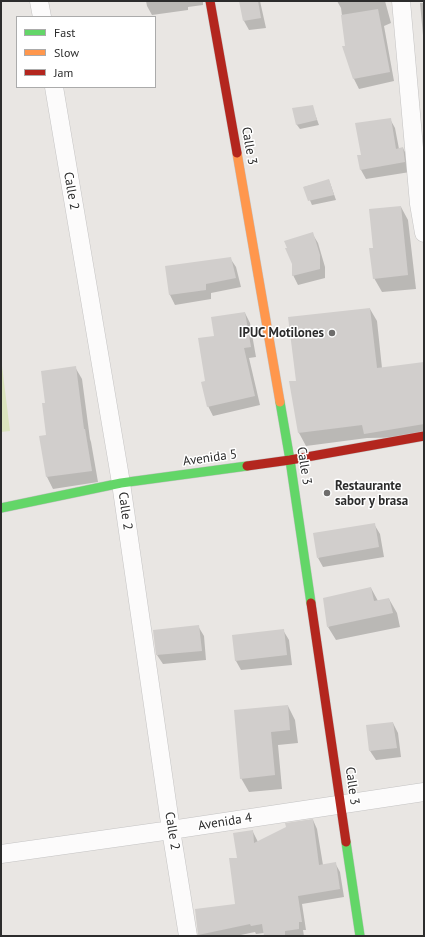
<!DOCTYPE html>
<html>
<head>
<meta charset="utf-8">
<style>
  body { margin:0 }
  #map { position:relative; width:425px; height:937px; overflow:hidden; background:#e9e6e3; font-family:"PT Sans",sans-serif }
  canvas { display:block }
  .frame { position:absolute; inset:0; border:2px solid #2c2c2c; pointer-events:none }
  .legend { position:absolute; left:16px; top:16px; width:140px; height:72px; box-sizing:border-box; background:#fff; border:1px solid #ababab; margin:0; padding:5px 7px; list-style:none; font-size:12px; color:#2c2c2c }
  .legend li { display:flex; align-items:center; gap:8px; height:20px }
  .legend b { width:20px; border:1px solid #ababab }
</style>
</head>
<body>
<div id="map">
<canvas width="425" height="937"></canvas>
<div class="frame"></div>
<ul class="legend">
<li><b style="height:5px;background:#63d668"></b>Fast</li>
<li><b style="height:5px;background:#ff974d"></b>Slow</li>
<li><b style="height:5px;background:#b3261e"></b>Jam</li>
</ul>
</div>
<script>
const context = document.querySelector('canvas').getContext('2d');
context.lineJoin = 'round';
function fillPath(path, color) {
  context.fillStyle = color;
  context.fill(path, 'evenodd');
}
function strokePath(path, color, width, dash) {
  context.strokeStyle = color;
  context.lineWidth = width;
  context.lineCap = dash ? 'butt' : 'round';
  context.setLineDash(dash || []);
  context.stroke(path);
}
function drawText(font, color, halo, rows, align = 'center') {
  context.font = font + ' "PT Sans",sans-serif';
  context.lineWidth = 3;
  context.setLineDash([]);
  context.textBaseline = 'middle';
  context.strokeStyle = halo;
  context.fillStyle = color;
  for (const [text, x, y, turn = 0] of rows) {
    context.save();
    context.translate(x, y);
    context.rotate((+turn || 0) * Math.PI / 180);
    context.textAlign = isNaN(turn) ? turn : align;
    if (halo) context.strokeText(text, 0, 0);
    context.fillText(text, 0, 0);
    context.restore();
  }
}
fillPath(new Path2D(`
  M1,358L10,431L1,432Z`), '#dbe4be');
fillPath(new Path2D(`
  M146,1H203V5L188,7V10L152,15L147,6Z
  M240,1H260L266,28L249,30L244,21Z
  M337,1H385L391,23L384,26L394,81L359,89L354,79L343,47L346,46L341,8Z
  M420,3H424V46Z
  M312,106L319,125L300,129L297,125L293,109Z
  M390,119L395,128L399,149L403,148L408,158L410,172L366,179L361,170L362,156Z
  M329,180L336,200L312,205L304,187Z
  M401,207L408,220L416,289L382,292L374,278V248Z
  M312,233L318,243L325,267V278L298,285L293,275V264Z
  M230,258L236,267L241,287L211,293V299L175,305L170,295L166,267Z
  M370,309L377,321L382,368L424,363V437L367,438L306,446L299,433L297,381Z
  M245,313L250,323L256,357L249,358L260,405L213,416L208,406L206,382L215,337Z
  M75,367L82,379L90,439L91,442L98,482L53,489L47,477L40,437L47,436L46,404Z
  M374,524L380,534L384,557L323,567L318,558Z
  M371,588L378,601L389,599L397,613L400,627L336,640L328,627Z
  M198,626L204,636L206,660L163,664L157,655Z
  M283,630L289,640L292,665L241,670L236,661L233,636Z
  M288,706L295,720L298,743L278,745L282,789L249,792L241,778L235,711Z
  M393,723L398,733L401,757L376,760L370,751Z
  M313,820L317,829L323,865L335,863L340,872L344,897L302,904L306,930H303L304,936H265L264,933L256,934L255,932L236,936H200L199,934L236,905L238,859L253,832L258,842Z`), '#0003');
fillPath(new Path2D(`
  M239,1H258L261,18L243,21Z
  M378,9L390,72L353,79L342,46H345L341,15Z
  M313,105L317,120L296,125L292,108Z
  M391,118L396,149L403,147L405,162L360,170L357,155H361L355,123Z
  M329,179L334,195L308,201L303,187Z
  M401,206L408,275L373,279L369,248H373L369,209Z
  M313,232L320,255V269L292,276V264L285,248H287L284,241Z
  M231,257L236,278L206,284V290L169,295L165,266Z
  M370,308L377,368L424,362V424L364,434L362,425L298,433L289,381H296L288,317Z
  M245,312L251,347L244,348L255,396L207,407L201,382L205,381L198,338L214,336L211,317Z
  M76,366L84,429H85L92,471L46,477L39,436L46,435L42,403H45L41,371Z
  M375,523L379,547L317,558L313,533Z
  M371,587L374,601L389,598L393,613L327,627L323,598Z
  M199,625L202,651L156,655L153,630Z
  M284,629L287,655L235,661L232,635Z
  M288,705L290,730L271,732L275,775L240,779L234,710Z
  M393,722L397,748L369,751L366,725Z
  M313,819L319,865L336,862L340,889L298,896L302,922H299V929L285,931V936H264L262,924L251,926L250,924L198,935L195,909L235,904L229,858H237L233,833L253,830L254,843L286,827L285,823Z`), '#d1cecc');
const street = new Path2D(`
  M39,1L42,17
  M401,1L419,204L424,233
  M54,87L121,483L171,830L188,936
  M1,854L171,830L424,792`);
const fast = new Path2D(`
  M280,402L290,460L311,603
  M1,508L121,483L247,466
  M346,842L360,936`);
const slow = new Path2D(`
  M237,153L280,402`);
const jam = new Path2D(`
  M210,1L237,153
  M247,466L290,460L424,436
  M311,603L346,842`);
strokePath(street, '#c4c3c3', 19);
strokePath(fast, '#c4c3c3', 10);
strokePath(slow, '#c4c3c3', 10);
strokePath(jam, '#c4c3c3', 10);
strokePath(street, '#fcfbfb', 18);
strokePath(fast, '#63d668', 9);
strokePath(slow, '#ff974d', 9);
strokePath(jam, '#b3261e', 9);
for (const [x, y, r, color] of [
  [332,333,4,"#6e6d6c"],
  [327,493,4,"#6e6d6c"]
]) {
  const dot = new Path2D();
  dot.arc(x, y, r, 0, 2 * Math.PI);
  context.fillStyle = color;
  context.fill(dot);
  strokePath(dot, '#fff', 1.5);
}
drawText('13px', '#2c2c2c', '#fff', [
  ["Calle 3",249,146,80],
  ["Calle 2",71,191,80],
  ["Avenida 5",210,458,-8],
  ["Calle 3",304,466,81],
  ["Calle 2",125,511,82],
  ["Calle 3",352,786,82],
  ["Avenida 4",225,822,-9],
  ["Calle 2",172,831,81]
]);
drawText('bold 13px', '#2c2c2c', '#fff', [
  ["IPUC Motilones",324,333],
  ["Restaurante",335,486,"left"],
  ["sabor y brasa",335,501,"left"]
], 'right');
</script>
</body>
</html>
